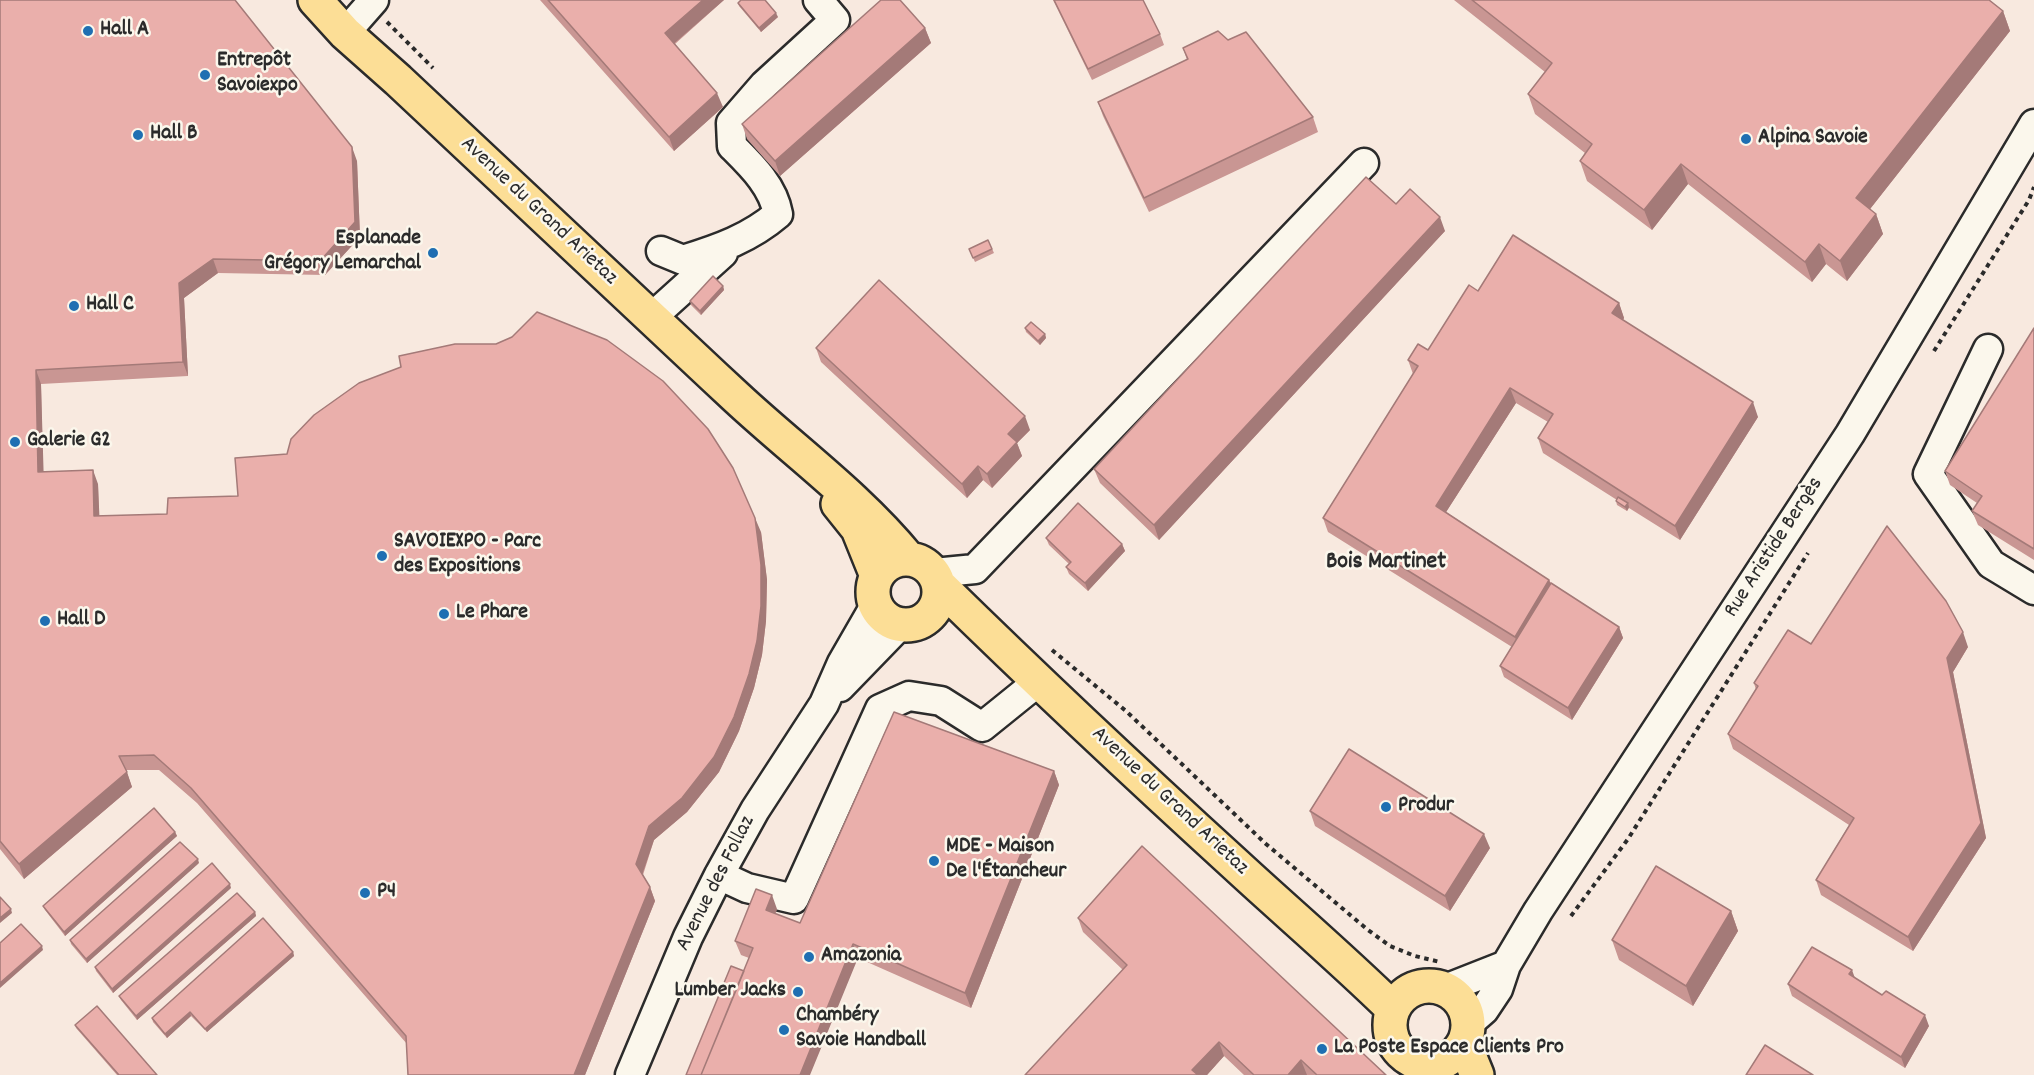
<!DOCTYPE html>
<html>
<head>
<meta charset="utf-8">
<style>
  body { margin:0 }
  canvas { display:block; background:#f8e9df }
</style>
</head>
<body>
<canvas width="2034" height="1075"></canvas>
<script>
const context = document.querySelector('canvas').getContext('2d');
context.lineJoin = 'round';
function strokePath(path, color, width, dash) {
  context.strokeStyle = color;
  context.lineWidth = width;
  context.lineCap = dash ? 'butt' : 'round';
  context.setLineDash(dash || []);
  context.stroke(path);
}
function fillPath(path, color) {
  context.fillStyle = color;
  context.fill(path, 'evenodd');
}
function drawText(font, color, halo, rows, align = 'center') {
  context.font = font + ' Dekko,sans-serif';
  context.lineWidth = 5;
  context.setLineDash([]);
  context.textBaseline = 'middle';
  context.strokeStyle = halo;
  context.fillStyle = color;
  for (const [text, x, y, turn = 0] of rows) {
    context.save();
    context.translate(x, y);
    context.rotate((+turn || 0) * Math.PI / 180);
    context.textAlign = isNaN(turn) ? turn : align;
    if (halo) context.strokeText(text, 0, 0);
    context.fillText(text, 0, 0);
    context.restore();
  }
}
const minor = new Path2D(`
  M345,33L374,0
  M661,251L683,260C719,249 750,238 778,214C773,186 752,166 732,146L731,123L764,85L835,20L818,0
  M651,318L723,253
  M1988,349L1928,474L1991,564L2034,590
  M934,573L975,569L1364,163
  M840,687L901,624
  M719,875L747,888L794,899L880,709L909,696L941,701L982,727L1039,681
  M1445,989L1506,965
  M1468,1024L1484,1010L1498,989L1506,965L1538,911L1850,434L2034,124
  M1432,1065L1434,1075
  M630,1075L688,937L719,875L755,810L824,704L842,663L876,604`);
const major = new Path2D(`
  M315,0L345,33L398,80C511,186 623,292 736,397C794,451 858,497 908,558
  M838,504L858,529L877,576
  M873 592a33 33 0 1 1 66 0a33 33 0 1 1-66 0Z
  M938,584C1035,679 1135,773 1236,865C1288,913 1342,959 1393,1009
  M1390 1025a39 39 0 1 1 78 0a39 39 0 1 1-78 0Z
  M1464,1043L1477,1075`);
strokePath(minor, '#2b2b2b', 33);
strokePath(major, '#2b2b2b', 38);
strokePath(new Path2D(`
  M387,22L433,68
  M1934,351L2029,200L2034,187
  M1052,650L1126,711L1266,844L1368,930L1390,946L1415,956L1440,962
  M1571,916L1628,839L1808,553`), '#2b2b2b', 4, [4.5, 4.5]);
strokePath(minor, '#fbf7ec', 28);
strokePath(major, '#fcde96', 33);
fillPath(new Path2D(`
  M0,0L357,161L360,237L325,275L218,273L184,298L188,376L41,384L43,471L98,484L99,516L761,532L767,580L766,621L762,655L754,688L739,731L719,772L687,812L654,840L643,875L650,887L655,901L585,1075H408L407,1044L197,803L159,770H126L132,787L24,879L0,849Z
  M540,0H724L675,44L723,107L674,151Z
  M1053,0H1143L1160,34L1164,45L1092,80Z
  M1454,0H1989L2003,11L2010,31L1870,209L1876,214L1883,234L1847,281L1826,264L1812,282L1688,184L1652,230L1587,181L1580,161L1585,153L1535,114L1528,94L1545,72Z
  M738,3L778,17L761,32L739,6Z
  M925,28L931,43L780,176L747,139L742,124Z
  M1183,48L1313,117L1318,132L1149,212L1103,116L1098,102L1187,60Z
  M1396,204L1445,231L1159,540L1100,483L1094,469Z
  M988,240L994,253L975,262L969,249Z
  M723,286L724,290L701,315L691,305L690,301Z
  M1478,291L1619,303L1624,318L1623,320L1758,417L1680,540L1629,508L1627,511L1617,505L1616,501L1617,500L1543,453L1538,438L1548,422L1516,403L1446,512L1549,580L1551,583L1619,627L1623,638L1572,720L1504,677L1500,666L1512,647L1328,532L1323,518L1413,374L1408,360L1428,350Z
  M1025,328L1045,334L1046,338L1040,345L1026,332Z
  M2034,328V560L1978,525L1972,511L1977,503L1950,485L1945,471Z
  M816,348L1030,430L1017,443L1022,456L992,488L983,480L967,498L821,362Z
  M1046,538L1122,544L1125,551L1088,591L1069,574L1066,567L1069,564L1049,545Z
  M1811,644L1968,647L1953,672L1986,838L1913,951L1821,895L1816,880L1849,825L1733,749L1728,734L1756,690L1754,683Z
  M1054,771L1059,785L971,1008L858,958L744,971L749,958L741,955L735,941L777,909L775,914L800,923Z
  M1310,811L1490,848L1450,911L1315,826Z
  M175,832L177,836L65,936L45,910L43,906Z
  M199,863L87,963L71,944L70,940Z
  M231,888L113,993L96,971L95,967Z
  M1731,911L1738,931L1693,1006L1619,960L1612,940Z
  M255,912L256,916L137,1020L121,1000L119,996Z
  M1078,918L1386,1075H1244L1224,1056L1207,1075H1025L1123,970L1083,932Z
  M293,952L294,956L207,1032L191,1016L167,1038L153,1022L152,1018Z
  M1855,978L1929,1026L1905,1068L1792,996L1788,984Z
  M75,1025L157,1075H117L76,1028Z`), '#c99693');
fillPath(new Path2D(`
  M703,0H724L670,47L665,33Z
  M2003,11L2010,31L1863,218L1856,198Z
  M776,13L778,17L761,32L759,28Z
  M925,28L931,43L780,176L775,161Z
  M717,93L723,107L674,151L669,137Z
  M352,147L357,161L360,237L325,275L320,261Z
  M1681,164L1688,184L1652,230L1644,210Z
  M1876,214L1883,234L1847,281L1840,261Z
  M1440,217L1445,231L1159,540L1154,525Z
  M1819,244L1826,264L1812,282L1805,262Z
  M213,259L218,273L184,298L188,376L183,362L179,283Z
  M723,286L724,290L701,315L700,311Z
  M1619,303L1624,318L1618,328L1612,313Z
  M1045,334L1046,338L1040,345L1038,341Z
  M36,370L41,384L44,486L38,472Z
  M1510,388L1516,403L1441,520L1436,506Z
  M1753,402L1758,417L1680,540L1675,526Z
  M1025,416L1030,430L1017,443L1022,456L992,488L987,474L1008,434Z
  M978,466L983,480L967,498L962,484Z
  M93,470L98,484L100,530L94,516Z
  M1628,503L1629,507L1627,511L1625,507Z
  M755,518L761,532L767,580L766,621L762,655L754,688L739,731L719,772L687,812L654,840L641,878L636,864Z
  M1122,544L1125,551L1088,591L1085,583Z
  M1549,580L1555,594L1520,652L1515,637Z
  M1619,627L1623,638L1572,720L1568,708Z
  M1963,632L1968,647L1953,672L1986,838L1913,951L1908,937L1947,658Z
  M1054,771L1059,785L971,1008L965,993Z
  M127,772L132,787L24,879L19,864Z
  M175,832L177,836L65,936L64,932Z
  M1484,834L1490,848L1450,911L1445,896Z
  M198,859L199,863L87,963L86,959Z
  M230,884L231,888L113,993L112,989Z
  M650,887L655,901L585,1075H574Z
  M772,895L777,909L771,925L766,910Z
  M11,909L12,913L0,923V918Z
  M1731,911L1738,931L1693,1006L1686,986Z
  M255,912L256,916L137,1020L136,1016Z
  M853,944L858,958L810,1075H800Z
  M42,946L43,950L0,988V983Z
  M293,952L294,956L207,1032L205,1029Z
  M1852,970L1856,981L1849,974Z
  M190,1012L191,1016L167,1038L165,1034Z
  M1925,1015L1929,1026L1905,1068L1901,1057Z
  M1219,1042L1224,1056L1207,1075H1194L1192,1070Z
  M1301,1060L1307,1075H1288Z`), '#a47a78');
const building = new Path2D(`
  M0,0H235L352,147L355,222L320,261L213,259L179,283L183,362L36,370L38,472L93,470L94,516L167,514L168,498L238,496L235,458L287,454L291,439L314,415L359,383L401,367L399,356L455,344H496L512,337L537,312L607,340L663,381L708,429L733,468L755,518L761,565V606L757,641L749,674L734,717L714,757L682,798L649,826L636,864L650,887L574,1075H408L406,1036L191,788L154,755L119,756L127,772L19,864L0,841Z
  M548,0H703L665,33L717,93L669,137Z
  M741,0H765L776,13L759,28L738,3Z
  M881,0H900L925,28L775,161L742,124Z
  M1054,0H1143L1160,34L1088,69Z
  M1472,0H1989L2003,11L1856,198L1876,214L1840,261L1819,244L1805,262L1681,164L1644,210L1580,161L1592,144L1528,94L1552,63Z
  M1218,31L1228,40L1246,32L1313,117L1144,198L1098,102L1188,59L1183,48Z
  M1366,177L1396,204L1410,189L1440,217L1154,525L1094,469Z
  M1513,235L1619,303L1612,313L1753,402L1675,526L1538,438L1553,414L1510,388L1436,506L1549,580L1515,637L1323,518L1418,366L1408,360L1418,344L1428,350L1469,285L1478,291Z
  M988,240L992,249L973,258L969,249Z
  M713,276L723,286L700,311L690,301Z
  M879,280L1025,416L1008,434L1017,442L987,474L978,466L962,484L816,348Z
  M1031,322L1045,334L1038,341L1025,328Z
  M2034,328V549L1972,511L1982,496L1945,471Z
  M1618,497L1628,503L1625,507L1616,501Z
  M1078,503L1122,544L1085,583L1066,567L1071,562L1046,538Z
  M1887,526L1946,601L1963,632L1947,658L1981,823L1908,937L1816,880L1854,818L1728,734L1758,686L1754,683L1788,630L1811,644Z
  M1551,583L1619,627L1568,708L1500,666Z
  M894,712L1054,771L965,993L853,944L800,1075H701L753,948L735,941L756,889L772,895L766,910L800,923Z
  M1349,749L1484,834L1445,896L1310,811Z
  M154,808L175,832L64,932L43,906Z
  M180,842L198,859L86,959L70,940Z
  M1142,846L1386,1075H1317L1301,1060L1288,1075H1254L1219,1042L1192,1070L1198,1075H1025L1127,965L1078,918Z
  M212,863L230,884L112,989L95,967Z
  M1656,866L1731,911L1686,986L1612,940Z
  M237,893L255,912L136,1016L119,996Z
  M0,897L11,909L0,918Z
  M263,918L293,952L205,1029L190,1012L165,1034L152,1018Z
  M21,924L42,946L0,983V943Z
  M1812,947L1852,970L1849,974L1882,995L1886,991L1925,1015L1901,1057L1788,984Z
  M731,966L744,971L701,1075H686Z
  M97,1006L157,1075H119L75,1025Z
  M1765,1045L1813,1075H1746Z`);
fillPath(building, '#eaafab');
strokePath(building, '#a47a78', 1.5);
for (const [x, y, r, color] of [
  [88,31,6,"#1f6fb2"],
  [205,75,6,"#1f6fb2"],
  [138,135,6,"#1f6fb2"],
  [1746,139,6,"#1f6fb2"],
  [433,253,6,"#1f6fb2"],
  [74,306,6,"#1f6fb2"],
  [15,442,6,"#1f6fb2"],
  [382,556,6,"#1f6fb2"],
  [444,614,6,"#1f6fb2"],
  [45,621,6,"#1f6fb2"],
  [1386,807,6,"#1f6fb2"],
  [934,861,6,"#1f6fb2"],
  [365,893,6,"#1f6fb2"],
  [809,957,6,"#1f6fb2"],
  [798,992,6,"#1f6fb2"],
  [784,1030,6,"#1f6fb2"],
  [1322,1049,6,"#1f6fb2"]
]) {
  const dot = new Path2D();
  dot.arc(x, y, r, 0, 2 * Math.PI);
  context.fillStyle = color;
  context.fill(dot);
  strokePath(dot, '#fbf7ec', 2);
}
drawText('bold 22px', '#2b2b2b', '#fbf7ec', [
  ["Hall A",100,31],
  ["Entrepôt",217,62],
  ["Savoiexpo",217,87],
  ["Hall B",150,135],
  ["Alpina Savoie",1758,139],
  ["Esplanade",421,240,"right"],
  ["Grégory Lemarchal",421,265,"right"],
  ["Hall C",86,306],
  ["Galerie G2",27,442],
  ["SAVOIEXPO - Parc",394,543],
  ["des Expositions",394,568],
  ["Le Phare",456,614],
  ["Hall D",57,621],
  ["Produr",1398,807],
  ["MDE - Maison",946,848],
  ["De l'Étancheur",946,873],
  ["P4",377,893],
  ["Amazonia",821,957],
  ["Lumber Jacks",786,992,"right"],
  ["Chambéry",796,1017],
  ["Savoie Handball",796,1042],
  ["La Poste Espace Clients Pro",1334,1049]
], 'left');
drawText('22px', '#2b2b2b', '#fbf7ec', [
  ["Avenue du Grand Arietaz",538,212,43],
  ["Rue Aristide Bergès",1775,548,-57],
  ["Avenue du Grand Arietaz",1169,802,43],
  ["Avenue des Follaz",717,884,-63]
]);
drawText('bold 24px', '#2b2b2b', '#fbf7ec', [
  ["Bois Martinet",1386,564]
]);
</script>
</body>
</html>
